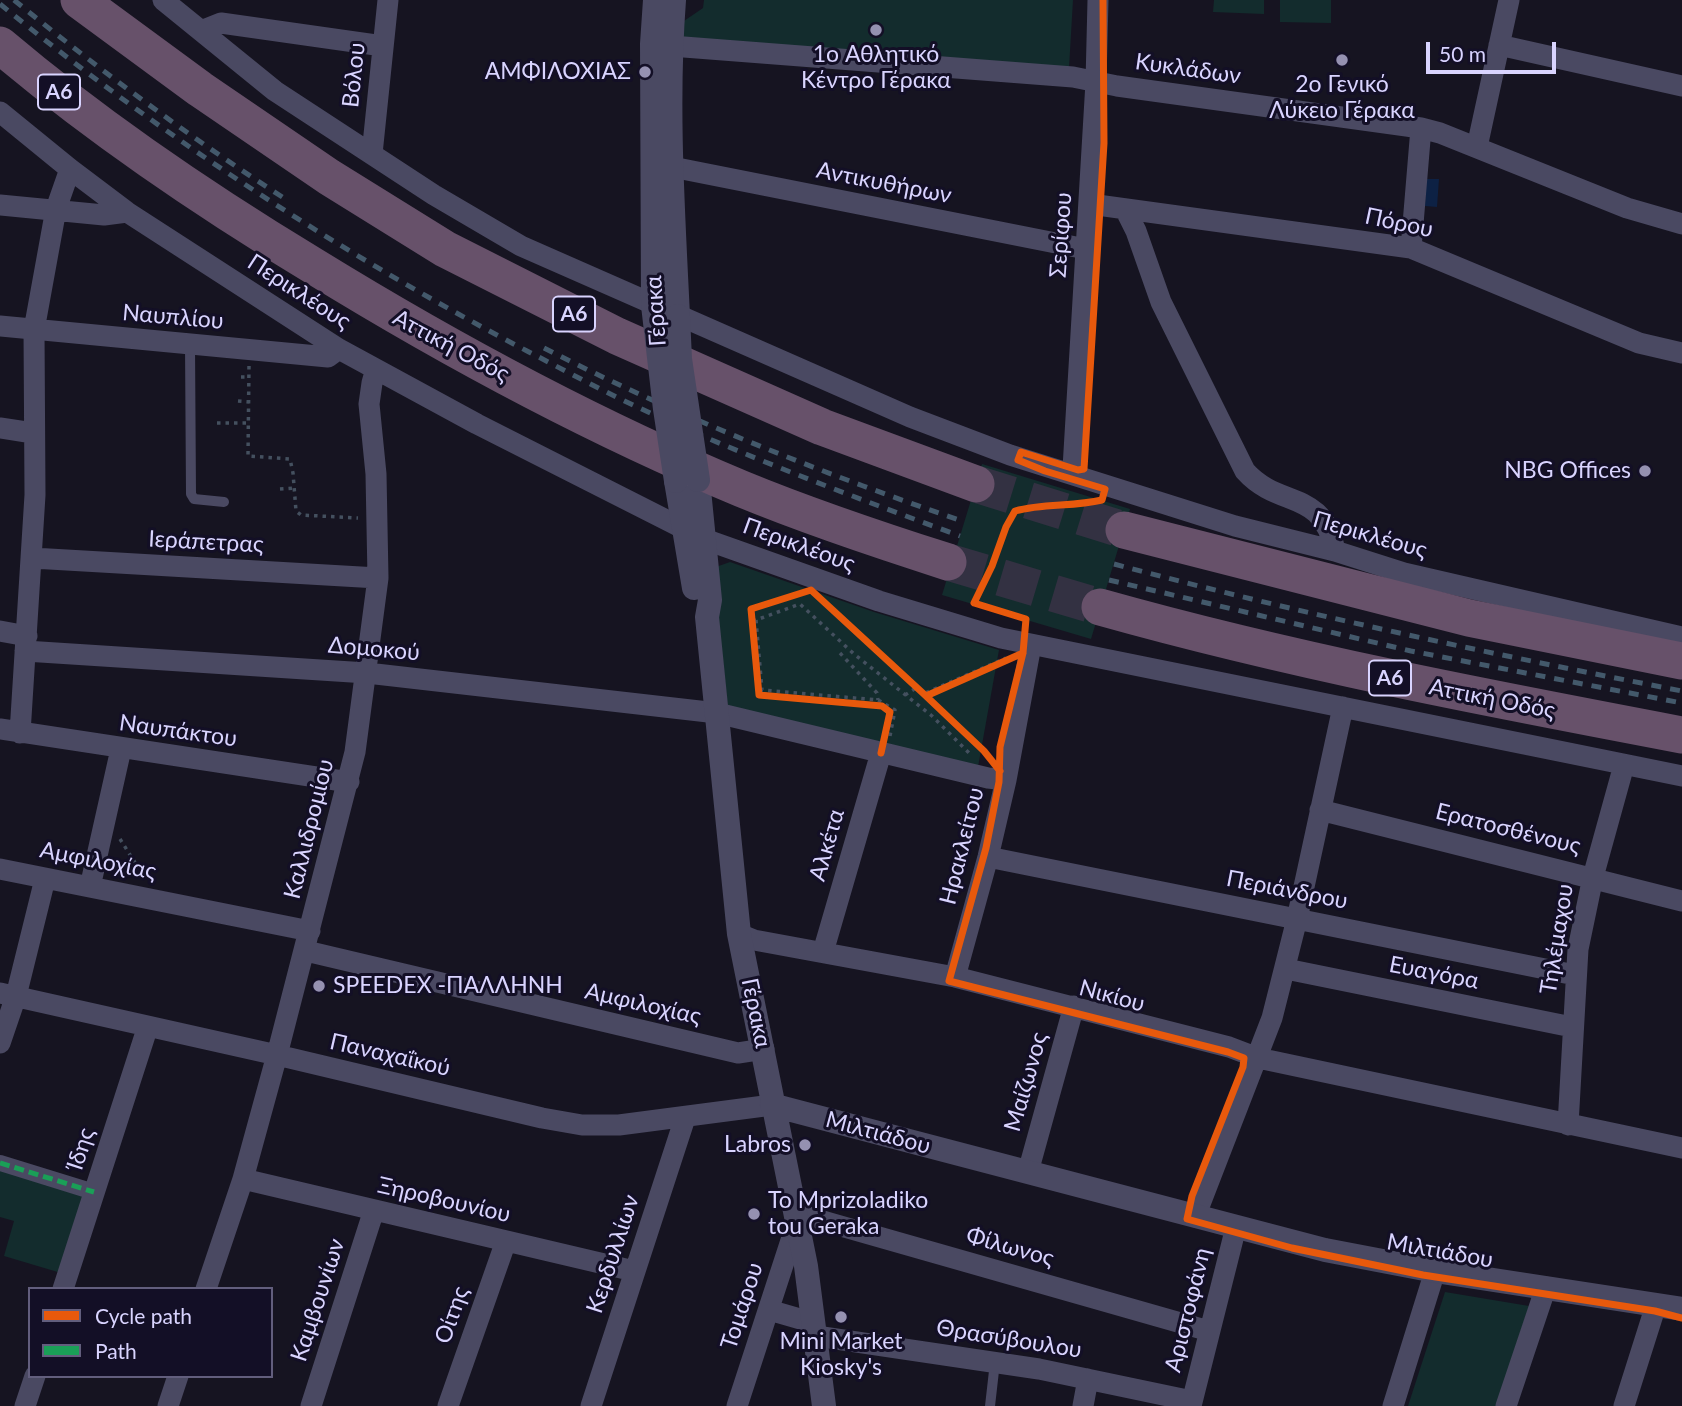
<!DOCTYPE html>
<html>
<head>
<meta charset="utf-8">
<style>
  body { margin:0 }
  #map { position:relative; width:1682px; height:1406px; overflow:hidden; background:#161421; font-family:Lato,sans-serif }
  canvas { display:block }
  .legend { position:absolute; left:28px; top:1287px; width:245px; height:91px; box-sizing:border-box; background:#130f26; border:2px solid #625e7d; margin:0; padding:9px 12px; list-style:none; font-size:21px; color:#d9d4ff }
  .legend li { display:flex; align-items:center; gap:14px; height:35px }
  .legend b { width:35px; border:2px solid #625e7d }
  .scale { position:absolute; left:1426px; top:42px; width:130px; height:32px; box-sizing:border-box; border:4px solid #d9d4ff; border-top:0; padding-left:9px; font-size:21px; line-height:24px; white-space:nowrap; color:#d9d4ff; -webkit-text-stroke:5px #130f26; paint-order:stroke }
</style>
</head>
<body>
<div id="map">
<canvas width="1682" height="1406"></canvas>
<ul class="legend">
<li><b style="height:9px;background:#e8590c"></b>Cycle path</li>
<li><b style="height:9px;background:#1a9f57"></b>Path</li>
</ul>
<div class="scale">50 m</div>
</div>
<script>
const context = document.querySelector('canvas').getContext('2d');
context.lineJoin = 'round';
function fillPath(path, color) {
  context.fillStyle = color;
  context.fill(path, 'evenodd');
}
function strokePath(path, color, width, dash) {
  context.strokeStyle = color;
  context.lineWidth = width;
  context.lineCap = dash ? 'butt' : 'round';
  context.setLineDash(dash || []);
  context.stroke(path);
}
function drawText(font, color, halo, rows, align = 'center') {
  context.font = font + ' Lato,sans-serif';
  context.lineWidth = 6;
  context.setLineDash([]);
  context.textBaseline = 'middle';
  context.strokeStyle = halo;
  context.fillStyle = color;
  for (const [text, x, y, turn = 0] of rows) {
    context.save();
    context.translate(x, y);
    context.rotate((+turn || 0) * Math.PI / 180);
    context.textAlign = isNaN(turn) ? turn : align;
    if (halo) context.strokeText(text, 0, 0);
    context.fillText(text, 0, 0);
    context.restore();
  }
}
fillPath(new Path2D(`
  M704,0H1073L1069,68L681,37V23L703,8Z
  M1214,0H1264V14L1213,12Z
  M1280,0H1331V23L1280,22Z
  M982,464L1130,509L1091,639L942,595Z
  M730,562L874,612L999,650L978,767L728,709L713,568Z
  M0,1168L86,1194L61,1273L4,1256L14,1221L0,1217Z
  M1445,1292L1529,1306L1496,1406H1408Z`), '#132c2d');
fillPath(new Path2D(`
  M1426,179H1439L1437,207L1425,206Z`), '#0d2144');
strokePath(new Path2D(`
  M976,484L1124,530
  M948,562L1100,607`), '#333142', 37, [37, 18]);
strokePath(new Path2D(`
  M249,366L248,456L290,459L293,473L296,511L301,515L358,518
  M241,377H249
  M238,401L249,402
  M217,423H249
  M280,489L294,488
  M840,653L877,693L878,700
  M905,695L916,688L923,694L1006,658
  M890,736L895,710L878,700L762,690L756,620L800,604L854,654L932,716L970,754
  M120,839L146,880`), '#44505f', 3.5, [3.5, 5]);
strokePath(new Path2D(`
  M190,345L191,494L194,499L224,502
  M990,1406L995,1362`), '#4a4962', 10);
strokePath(new Path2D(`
  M0,1163L94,1192`), '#4a4962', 16);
strokePath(new Path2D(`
  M163,0L275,91L434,195L521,246L910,417L1010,455L1235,526L1335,551L1404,573L1682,637
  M201,31L221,23L383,46
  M1499,45L1682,86
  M671,46L1073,77L1117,86L1421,128L1440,133L1627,208L1682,224
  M0,112L70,169L127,212L339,349L477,424L704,539L879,601L1001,638L1682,776
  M1477,147L1509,0
  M372,154L388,0
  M672,167L1086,249
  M1090,204L1411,248L1639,343L1682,353
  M0,205L104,215L127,212
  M1125,209L1136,231L1161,302L1245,471C1280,510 1322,487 1335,551
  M1411,248L1421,128
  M0,326L328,357L339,349
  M0,428L33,433
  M1070,473L1073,468L1096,82L1098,0
  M32,558L378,578
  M0,631L27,636
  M25,651L367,673L717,713L988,778L1006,780
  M0,729L349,782
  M20,733L35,495L34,330L56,209L70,169
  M1320,810L1682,901
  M988,857L1575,975
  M0,869L310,931
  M90,887L121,749
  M739,934L754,940L955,977L1229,1047L1258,1058L1682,1148
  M306,951L738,1053L764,1049
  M823,952L881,753
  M1286,969L1572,1027
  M955,977L988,857L1006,780L1031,645
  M0,993L277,1055L542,1118L582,1125H619L772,1105
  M0,1043L16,996L45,879
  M1568,1125L1578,949L1593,877L1624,765
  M1028,1172L1074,1006
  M243,1179L634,1271
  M795,1213L1209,1331
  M1195,1217L1272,1018L1297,919L1343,707
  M63,1289L148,1026
  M206,1289L243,1179L277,1055L355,752L378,578L376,474L369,404L372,383L376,369
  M769,1310L814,1323
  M816,1336L1039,1369L1192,1401
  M25,1406L35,1376
  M168,1406L178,1376
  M311,1406L374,1210
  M448,1406L506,1241
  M591,1406L685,1118
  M737,1406L797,1222
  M1083,1406L1088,1379
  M1191,1406L1236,1227
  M1393,1406L1435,1271
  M1506,1406L1546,1287
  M1624,1406L1656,1305`), '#4a4962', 21);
strokePath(new Path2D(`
  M674,0C666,105 673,211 678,316
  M653,305L652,44L655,0
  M698,480L710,600L707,617L739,934L806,1266L824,1406
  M676,481L694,588
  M772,1105L1325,1250L1435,1271L1682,1309`), '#4a4962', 24);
strokePath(new Path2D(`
  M79,0L200,89L329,177L445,249L617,336L822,427L976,484
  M0,45C98,128 203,199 312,265C450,350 593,427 742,489C810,517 879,540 948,562
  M1124,530L1469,618L1682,661
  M1100,607C1292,661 1487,698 1682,735`), '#67516a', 37);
strokePath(new Path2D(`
  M14,0C101,71 192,139 287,200
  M0,4C164,138 340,253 527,351C566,371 606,393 646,411C749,458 854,497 960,536
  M544,348C679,417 821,473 965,522
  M1114,564C1301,614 1491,654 1682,691
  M1109,580L1411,651L1682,703`), '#43596b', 5, [10, 9]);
strokePath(new Path2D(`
  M653,305L665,409L676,481
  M678,316L680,359L698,480`), '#4a4962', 24);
strokePath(new Path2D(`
  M0,1163L94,1192`), '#1a9f57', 5, [10, 5]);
strokePath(new Path2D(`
  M1103,0L1104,143L1084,469L1078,470L1021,452L1018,460L1045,471L1105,489L1102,500C1073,507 1044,503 1015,511L1006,527L992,566L974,603L1026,619L1023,653L1000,747L999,782L986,848L949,981L1228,1052L1244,1058L1243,1067L1192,1196L1187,1219L1292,1248L1423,1275L1655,1311L1682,1318
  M926,696L984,751L1000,771
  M881,753L890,712L882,706L759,695L751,609L811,590L926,696L1023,653`), '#e8590c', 7);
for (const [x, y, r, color] of [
  [876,30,7,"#9591b1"],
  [1342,60,7,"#9591b1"],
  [645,72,7,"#9591b1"],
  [1645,471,7,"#9591b1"],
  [319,986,7,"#9591b1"],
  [805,1145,7,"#9591b1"],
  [754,1214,7,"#9591b1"],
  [841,1317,7,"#9591b1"]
]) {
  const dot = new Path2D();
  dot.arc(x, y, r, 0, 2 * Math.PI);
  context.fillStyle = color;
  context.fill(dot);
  strokePath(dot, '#130f26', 2.5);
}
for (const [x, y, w] of [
  [59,92,42],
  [574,314,42],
  [1390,678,42]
]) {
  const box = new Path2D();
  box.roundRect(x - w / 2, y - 17.5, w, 35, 5);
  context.fillStyle = '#130f26';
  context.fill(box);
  strokePath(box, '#d9d4ff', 2);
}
drawText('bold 21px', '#d9d4ff', null, [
  ["Α6",59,92],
  ["Α6",574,314],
  ["Α6",1390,678]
]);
drawText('23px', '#d9d4ff', '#130f26', [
  ["1ο Αθλητικό",876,55],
  ["Κέντρο Γέρακα",876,81],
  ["ΑΜΦΙΛΟΧΙΑΣ",631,72,"right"],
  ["2ο Γενικό",1342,85],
  ["Λύκειο Γέρακα",1342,111],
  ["NBG Offices",1631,471,"right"],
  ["SPEEDEX -ΠΑΛΛΗΝΗ",333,986,"left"],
  ["Labros",791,1145,"right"],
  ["To Mprizoladiko",768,1201,"left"],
  ["tou Geraka",768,1227,"left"],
  ["Mini Market",841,1342],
  ["Kiosky's",841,1368]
]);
drawText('23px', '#d9d4ff', '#130f26', [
  ["Κυκλάδων",1188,69,8],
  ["Βόλου",354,75,-84],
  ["Αντικυθήρων",884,183,11],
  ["Πόρου",1399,223,12],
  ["Σερίφου",1061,235,-86],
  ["Περικλέους",299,292,33],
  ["Γέρακα",656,311,-94],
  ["Ναυπλίου",173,317,5],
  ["Αττική Οδός",451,346,28],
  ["Περικλέους",1370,535,16],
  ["Ιεράπετρας",206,542,3],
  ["Περικλέους",799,545,20],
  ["Δομοκού",374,649,5],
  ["Αττική Οδός",1492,699,11],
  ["Ναυπάκτου",178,731,8],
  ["Καλλιδρομίου",309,829,-76],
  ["Ερατοσθένους",1508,829,14],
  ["Αλκέτα",827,845,-74],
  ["Ηρακλείτου",962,846,-76],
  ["Αμφιλοχίας",98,861,11],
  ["Περιάνδρου",1287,890,11],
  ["Τηλέμαχου",1557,939,-81],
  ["Ευαγόρα",1434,973,11],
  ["Νικίου",1112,996,15],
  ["Αμφιλοχίας",643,1004,13],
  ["Γέρακα",756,1013,78],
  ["Παναχαΐκού",390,1055,13],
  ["Μαίζωνος",1026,1082,-74],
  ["Μιλτιάδου",878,1133,15],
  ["Ίδης",81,1149,-72],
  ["Ξηροβουνίου",444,1200,13],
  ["Φίλωνος",1010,1247,16],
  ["Μιλτιάδου",1440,1251,10],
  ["Κερδυλλίων",613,1254,-72],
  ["Καμβουνίων",318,1300,-72],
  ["Τομάρου",742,1306,-72],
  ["Αριστοφάνη",1188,1310,-76],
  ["Οίτης",452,1315,-70],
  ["Θρασύβουλου",1009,1339,9]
]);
</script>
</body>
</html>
